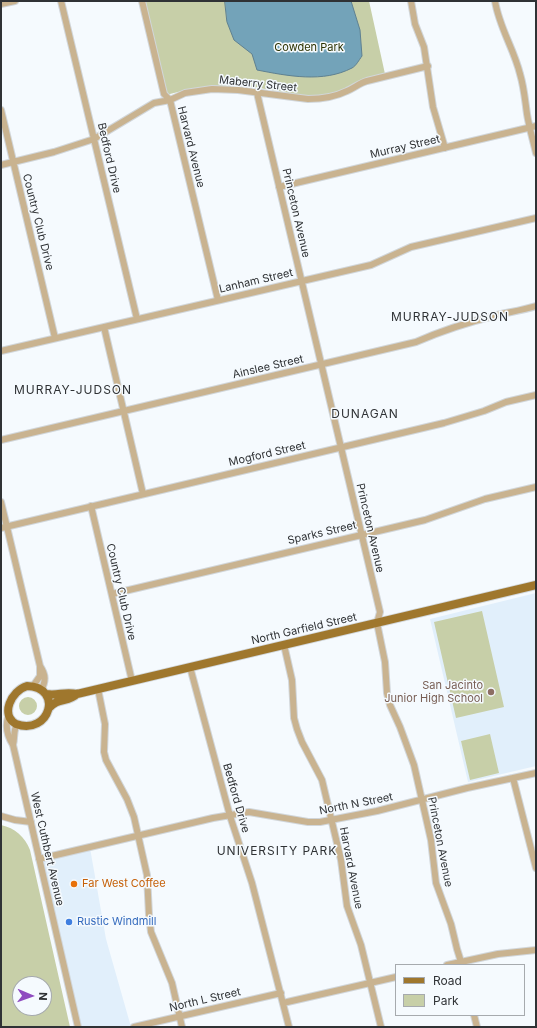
<!DOCTYPE html>
<html>
<head>
<meta charset="utf-8">
<style>
  body { margin:0 }
  #map { position:relative; width:537px; height:1028px; overflow:hidden; background:#f5fafe; font-family:Inter,sans-serif }
  canvas { display:block }
  .frame { position:absolute; inset:0; border:2px solid #2f3235; pointer-events:none }
  .legend { position:absolute; left:395px; top:964px; width:130px; height:52px; box-sizing:border-box; background:#f5fafe; border:1px solid #a6aaae; margin:0; padding:5px 7px; list-style:none; font-size:12px; color:#2f3235 }
  .legend li { display:flex; align-items:center; gap:8px; height:20px }
  .legend b { width:20px; border:1px solid #a6aaae }
  .north { position:absolute; left:12px; top:976px; width:40px; height:40px; box-sizing:border-box; background:#f5fafe; border:1px solid #a6aaae; border-radius:50%; rotate:92deg; font-size:11px; font-weight:700; line-height:16px; text-align:center; color:#2f3235 }
  .north::after { content:''; display:block; margin:auto; width:14px; height:18px; background:#8f4bc0; clip-path:polygon(50% 0,100% 100%,50% 72%,0 100%) }
</style>
</head>
<body>
<div id="map">
<canvas width="537" height="1028"></canvas>
<div class="frame"></div>
<ul class="legend">
<li><b style="height:5px;background:#9f772d"></b>Road</li>
<li><b style="height:11px;background:#c7cfa8"></b>Park</li>
</ul>
<div class="north">N</div>
</div>
<script>
const context = document.querySelector('canvas').getContext('2d');
context.lineJoin = 'round';
function fillPath(path, color) {
  context.fillStyle = color;
  context.fill(path, 'evenodd');
}
function strokePath(path, color, width, dash) {
  context.strokeStyle = color;
  context.lineWidth = width;
  context.lineCap = dash ? 'butt' : 'round';
  context.setLineDash(dash || []);
  context.stroke(path);
}
function drawText(font, color, halo, rows, align = 'center') {
  context.font = font + ' Inter,sans-serif';
  context.lineWidth = 3;
  context.setLineDash([]);
  context.textBaseline = 'middle';
  context.strokeStyle = halo;
  context.fillStyle = color;
  for (const [text, x, y, turn = 0] of rows) {
    context.save();
    context.translate(x, y);
    context.rotate((+turn || 0) * Math.PI / 180);
    context.textAlign = isNaN(turn) ? turn : align;
    if (halo) context.strokeText(text, 0, 0);
    context.fillText(text, 0, 0);
    context.restore();
  }
}
fillPath(new Path2D(`
  M536,593V766L468,782L430,619Z
  M90,848L106,939L131,1027H79L40,859Z`), '#e1effb');
fillPath(new Path2D(`
  M144,1H369L385,74C361,83 337,95 311,97C280,92 247,83 215,86C198,87 182,91 166,95Z
  M482,611L504,707L456,718L434,622Z
  M19 706a9 9 0 1 1 18 0a9 9 0 1 1-18 0Z
  M490,734L499,773L470,780L461,741Z
  M1,825C15,828 25,837 30,850L70,1027H1ZM20,984H44V1008H20Z`), '#c7cfa8');
const water = new Path2D(`
  M225,1H351L360,30L362,56C359,60 356,66 352,68C323,83 288,76 257,70L252,54L234,40L227,22Z`);
fillPath(water, '#73a3b9');
strokePath(water, '#5f8191', 1);
const minor = new Path2D(`
  M61,1L137,319
  M142,1L164,94L170,100L218,300
  M411,1L415,24L424,47L433,107L445,148
  M495,1C499,27 514,49 520,74C524,87 525,100 527,114C529,127 533,140 536,153
  M1,4L15,1
  M257,93L380,612L377,623L385,662L387,693L390,705L400,727L414,765L431,840L436,883L451,924L457,949L462,965
  M1,110L55,338
  M1,165L54,152L94,139L154,103L170,100L185,93L212,89L238,90L308,99C322,99 335,97 347,91C354,88 360,83 367,81L428,66
  M279,187L536,126
  M104,327L143,494
  M1,351L371,265L411,247L536,218
  M1,440L416,342C441,331 469,322 497,315C510,312 523,310 536,306
  M1,502L40,666C46,675 46,681 41,691
  M91,506L132,681
  M1,528L444,423L484,411L506,402L536,395
  M112,594L425,520L485,499L536,487
  M284,645L292,680L294,718L297,729L302,742L322,780L341,860L347,906L361,945L381,1027
  M190,667L230,816L252,883L289,1027
  M33,686L40,676V666
  M98,689L105,724L104,752L106,760L127,799L134,817L147,875L149,915L151,932L172,983L182,1027
  M8,717C5,728 7,736 13,745L78,1027
  M13,745C15,738 13,731 17,724
  M513,778L536,868
  M1,816L15,820L31,822
  M39,859L213,818L249,812L308,822H320L377,811L467,788L536,773
  M447,965L498,954L536,950
  M283,1003L396,977
  M474,1015L477,1027
  M134,1027L281,993`);
const major = new Path2D(`
  M27,686C64,687 50,736 16,724C0,715 11,691 27,686Z
  M46,694C59,696 64,691 77,694L536,585
  M49,708C58,697 68,703 77,694`);
strokePath(minor, '#d1d6da', 8);
strokePath(major, '#d1d6da', 10);
strokePath(minor, '#c9b390', 6);
strokePath(major, '#9f772d', 8);
for (const [x, y, r, color] of [
  [491,692,4,"#8d6e63"],
  [74,884,4,"#e8710a"],
  [69,922,4,"#3f7fe0"]
]) {
  const dot = new Path2D();
  dot.arc(x, y, r, 0, 2 * Math.PI);
  context.fillStyle = color;
  context.fill(dot);
  strokePath(dot, '#f5fafe', 1.5);
}
drawText('11px', '#2c3200', '#f5fafe', [
  ["Cowden Park",309,48]
]);
drawText('11px', '#2f3235', '#f5fafe', [
  ["Maberry Street",258,84,6],
  ["Harvard Avenue",191,147,76],
  ["Murray Street",405,147,-13],
  ["Bedford Drive",109,158,77],
  ["Princeton Avenue",296,213,77],
  ["Country Club Drive",38,222,76],
  ["Lanham Street",256,281,-13],
  ["Ainslee Street",268,367,-13],
  ["Mogford Street",267,454,-13],
  ["Princeton Avenue",370,528,77],
  ["Sparks Street",322,533,-13],
  ["Country Club Drive",121,592,77],
  ["North Garfield Street",304,629,-13],
  ["Bedford Drive",236,798,74],
  ["North N Street",356,804,-11],
  ["Princeton Avenue",440,842,79],
  ["West Cuthbert Avenue",47,849,77],
  ["Harvard Avenue",351,868,79],
  ["North L Street",205,1000,-13]
]);
drawText('11px', '#785e54', '#f5fafe', [
  ["San Jacinto",483,686],
  ["Junior High School",483,699]
], 'right');
drawText('11px', '#c56008', '#f5fafe', [
  ["Far West Coffee",82,884]
], 'left');
drawText('11px', '#366cbe', '#f5fafe', [
  ["Rustic Windmill",77,922]
], 'left');
context.letterSpacing = '1px';
drawText('12px', '#2f3235', '#f5fafe', [
  ["MURRAY-JUDSON",450,317],
  ["MURRAY-JUDSON",73,390],
  ["DUNAGAN",365,414],
  ["UNIVERSITY PARK",277,851]
]);
context.letterSpacing = '0px';
</script>
</body>
</html>
